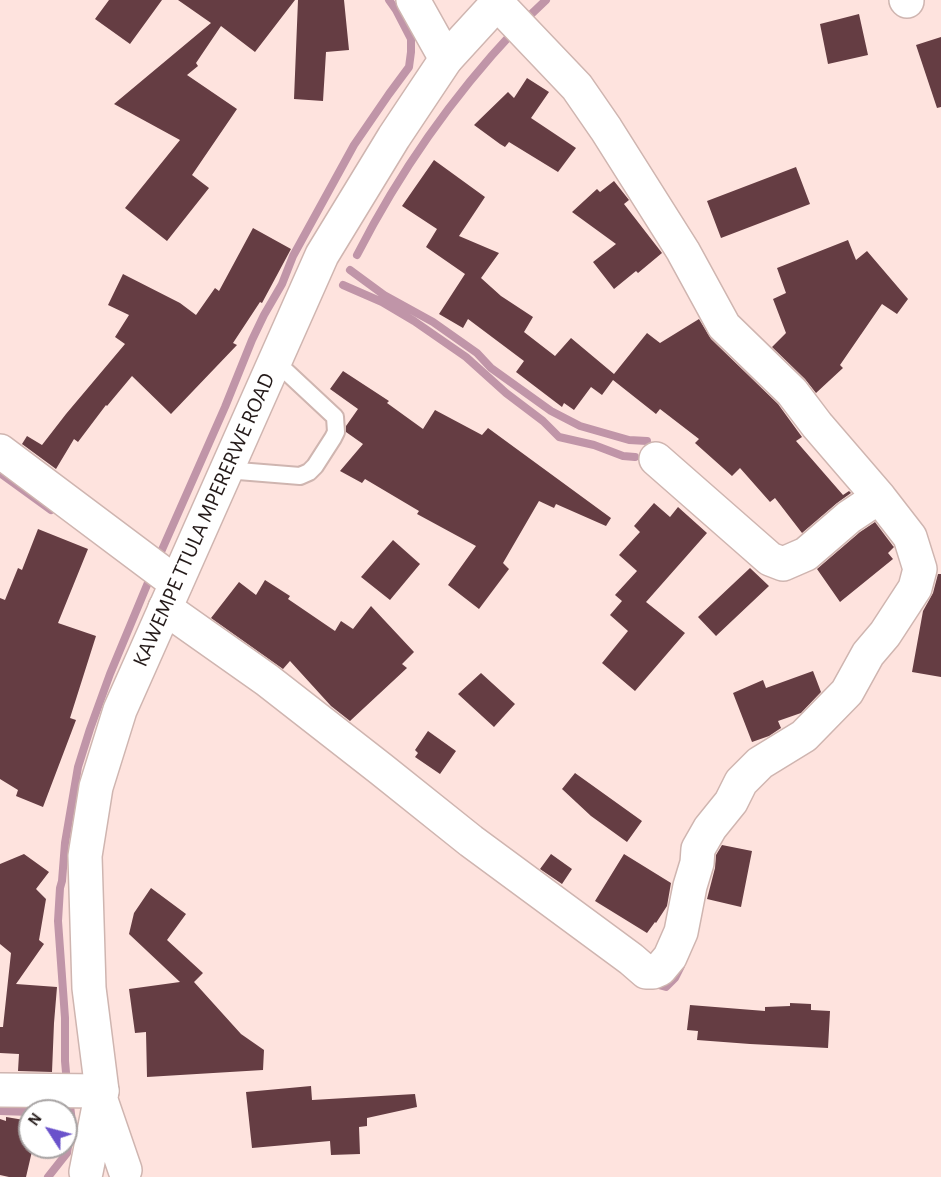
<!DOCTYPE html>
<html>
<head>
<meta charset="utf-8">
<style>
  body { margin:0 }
  #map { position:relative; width:941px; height:1177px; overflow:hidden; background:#fee3de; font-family:"Alegreya Sans",sans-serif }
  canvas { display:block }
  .north { position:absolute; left:18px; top:1099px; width:60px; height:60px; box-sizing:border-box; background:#fff; border:2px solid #a7a3a3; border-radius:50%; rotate:306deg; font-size:16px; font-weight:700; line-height:24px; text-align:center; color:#241a19 }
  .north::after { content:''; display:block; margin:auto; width:21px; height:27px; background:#6a52cb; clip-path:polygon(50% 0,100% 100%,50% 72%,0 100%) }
</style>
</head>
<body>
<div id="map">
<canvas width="941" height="1177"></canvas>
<div class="north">N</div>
</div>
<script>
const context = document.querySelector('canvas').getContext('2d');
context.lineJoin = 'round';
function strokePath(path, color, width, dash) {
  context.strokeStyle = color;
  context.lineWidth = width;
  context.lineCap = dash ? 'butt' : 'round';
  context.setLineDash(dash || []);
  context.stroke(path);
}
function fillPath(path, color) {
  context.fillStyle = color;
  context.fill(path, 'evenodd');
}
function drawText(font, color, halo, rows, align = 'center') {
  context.font = font + ' "Alegreya Sans",sans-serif';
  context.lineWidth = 6;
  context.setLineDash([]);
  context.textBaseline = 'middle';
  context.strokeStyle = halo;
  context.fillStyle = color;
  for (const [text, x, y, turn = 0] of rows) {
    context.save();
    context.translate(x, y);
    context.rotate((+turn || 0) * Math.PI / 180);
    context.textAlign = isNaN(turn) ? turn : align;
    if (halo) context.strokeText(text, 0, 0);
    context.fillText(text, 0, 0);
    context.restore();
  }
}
strokePath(new Path2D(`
  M524,21L546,0
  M357,255C399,173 452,97 515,30
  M350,270L384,295L433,322L477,353L491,368L551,411L580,426L629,440L647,441
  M343,285L382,302L414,321L466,357L506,393L543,421L559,437L594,445L623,456L635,457
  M0,473L51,510
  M157,561L225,407L252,340L264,315L282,284L293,256L354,145L389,94L409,67L411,52V39L396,10L389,0
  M651,983L666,987L675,978L681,966
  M67,1084L65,1061V1018L58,921L60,888L62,881L65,843L78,767L90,729L110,674L152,573
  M0,1111L30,1112
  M48,1177L67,1153L72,1122L69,1097`), '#c095a8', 8);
fillPath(new Path2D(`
  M109,0H162L130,44L95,19Z
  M178,0H295L255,52L221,26L196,63L198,66L187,75L237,109L192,175L209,188L167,241L125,208L180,140L114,104L211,23Z
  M298,0H344L349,50L326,52L323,101L294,99Z
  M859,14L868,55L828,64L820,24Z
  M941,37V107L937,108L916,45Z
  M527,78L549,92L531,118L576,148L558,172L509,142L505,147L500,144L474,125L508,92L514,98Z
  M434,160L485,197L459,236L499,253L481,278L501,296L533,317L524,332L555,356L571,338L614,374L647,333L660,343L699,319L711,339L778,404L802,437L796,441L843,495L849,491L851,493L837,503L802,533L775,498L770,502L740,468L732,476L695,443L699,439L660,409L656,414L613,380L602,395L591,387L574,410L564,403L562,407L516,372L524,361L468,319L463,328L439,314L465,274L426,247L437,229L402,206Z
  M796,167L810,204L721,238L707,201Z
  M614,181L629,200L624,204L662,253L638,273L636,271L614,289L593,262L616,244L572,212L597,189L600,192Z
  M253,228L291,249L262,303L260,302L233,343L237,345L171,414L132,376L107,406L106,405L78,442L74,439L56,469L22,444L27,436L42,445L66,414L125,344L115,337L129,315L108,305L123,274L180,303L196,315L215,288L219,291Z
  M848,240L856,260L867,251L908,299L897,314L882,304L840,365L843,368L816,393L805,379L772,347L786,333L773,299L786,293L777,268Z
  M343,371L389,401L387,403L423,429L435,410L482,435L488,428L611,518L606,526L556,504L554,508L539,501L503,563L509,569L479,609L448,585L476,546L417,514L419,511L365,479L362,483L340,471L363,444L346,432V426L358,409L330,389Z
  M654,503L670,517L678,507L707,533L646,602L685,633L635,691L602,663L628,631L610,615L622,601L615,595L637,571L619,555L640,532L634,526Z
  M875,522L893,546L894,547L888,553L893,559L840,602L817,569L860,532Z
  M38,529L88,549L58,623L96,636L70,718L76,720L43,807L16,796L18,790L0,779V598L5,600L18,568L22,570Z
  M393,540L420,564L390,600L361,577Z
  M750,568L769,586L716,636L698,617Z
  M938,574H941V677L912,672L923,611L933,593Z
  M265,580L290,596L288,599L335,631L341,621L353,629L371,606L414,652L402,664L407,668L350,721L331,706L290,661L283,669L211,618L239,582L256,595Z
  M813,671L821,692L801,713L778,721L781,728L769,736L752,742L733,693L763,680L766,688Z
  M481,673L515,704L494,727L458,694Z
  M428,731L456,751L440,774L415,757L418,753L415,750Z
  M575,773L642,821L627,842L591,816L562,789Z
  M722,845L752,851L741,907L707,899L715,868L716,855Z
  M24,854L49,872L36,889L46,899L39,940L44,944L16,984L57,987L54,1023L52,1072L18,1071L19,1054L0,1053V1027H3L11,953L0,944V864Z
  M551,854L572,869L562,884L540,869Z
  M624,854L671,883L667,906L656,923L655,922L647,933L595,901Z
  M151,888L186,914L167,940L203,973L194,982L241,1034L264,1050L263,1070L147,1077L146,1032L135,1033L129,989L180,982L129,934L134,913Z
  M790,1003L811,1004V1010L830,1011L828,1048L750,1044L697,1040L698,1031L687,1030L690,1005L765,1011V1007L790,1006Z
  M311,1086L312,1100L415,1094L417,1107L367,1118V1126L359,1127L360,1154L331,1155L330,1141L252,1148L246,1092Z
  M6,1117L30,1121V1147H33L26,1177H9L0,1175V1119L6,1121Z`), '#653d43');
const service = new Path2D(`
  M226,470L300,476L309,472L315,466L333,438L336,432L335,417L275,361`);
const minor = new Path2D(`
  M413,0L446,59
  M906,0L907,1
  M0,451L176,583
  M656,459L770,559L783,564L806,554L849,517L879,497
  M165,608L267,680L381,769L471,841L631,959L646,972H653L660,969L670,957L681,932L690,886L697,863L698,849L710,828L731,802L741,782L760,763L804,736L847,692L868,654L885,634L915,588L920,569L910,537L879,497L817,425L792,392L724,326L683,251L606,129L577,87L497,3
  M0,1090L102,1091`);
const tertiary = new Path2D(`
  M101,1100L125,1170
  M86,1172L102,1091L89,988L85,856L96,787L120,710L322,255L394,137L446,59L500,0`);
strokePath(service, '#cfb5b0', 20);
strokePath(minor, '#cfb5b0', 36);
strokePath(tertiary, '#cfb5b0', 36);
strokePath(service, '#fff', 16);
strokePath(minor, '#fff', 33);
strokePath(tertiary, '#fff', 33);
drawText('22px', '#241a19', '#fff', [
  ["KAWEMPE TTULA MPERERWE ROAD",204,520,-66]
]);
</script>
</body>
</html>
